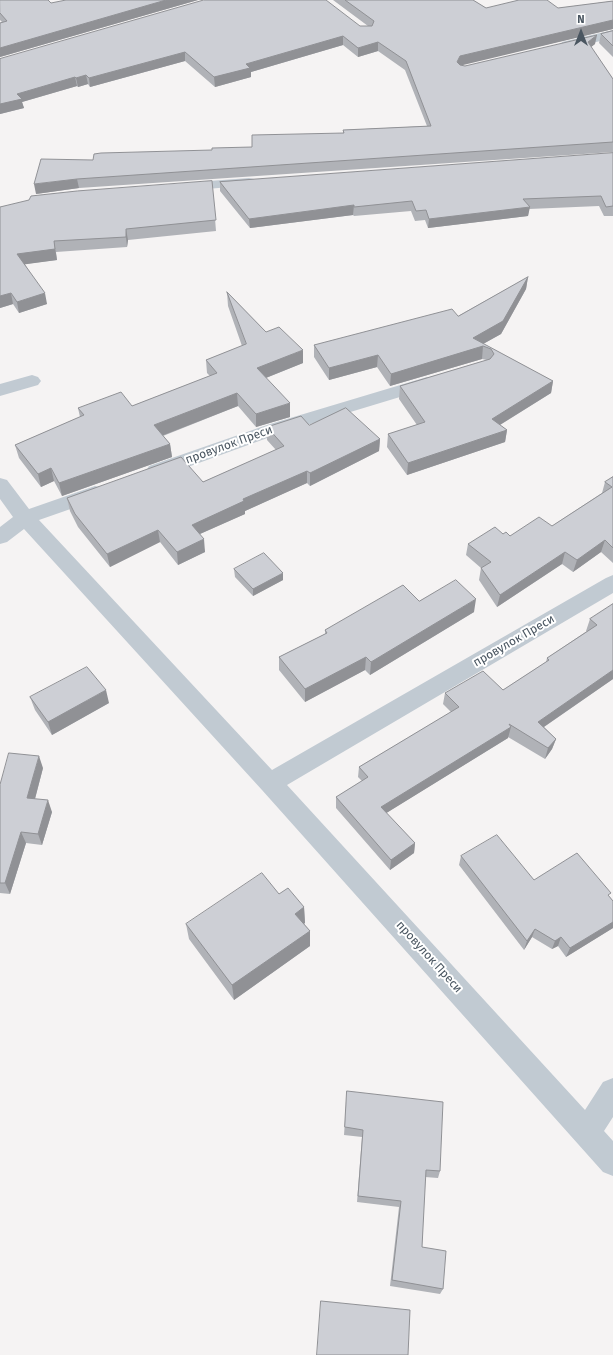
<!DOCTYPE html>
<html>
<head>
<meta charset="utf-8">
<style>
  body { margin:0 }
  #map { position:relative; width:613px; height:1355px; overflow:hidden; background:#f5f3f3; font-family:"Fira Sans",sans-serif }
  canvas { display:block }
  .north { position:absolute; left:561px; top:12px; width:40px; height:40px; -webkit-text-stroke:3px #fff; paint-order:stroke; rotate:0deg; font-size:11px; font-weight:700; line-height:16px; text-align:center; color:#4a5661 }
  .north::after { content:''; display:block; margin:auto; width:14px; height:18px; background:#4a5661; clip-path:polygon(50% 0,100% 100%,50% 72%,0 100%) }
</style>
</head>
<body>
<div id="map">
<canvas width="613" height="1355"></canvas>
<div class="north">N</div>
</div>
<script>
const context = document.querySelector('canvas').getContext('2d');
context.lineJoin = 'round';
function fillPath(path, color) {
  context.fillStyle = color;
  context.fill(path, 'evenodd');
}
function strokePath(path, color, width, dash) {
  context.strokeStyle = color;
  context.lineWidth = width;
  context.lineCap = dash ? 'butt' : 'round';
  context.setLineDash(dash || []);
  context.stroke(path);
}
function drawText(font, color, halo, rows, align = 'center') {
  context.font = font + ' "Fira Sans",sans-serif';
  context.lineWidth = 4;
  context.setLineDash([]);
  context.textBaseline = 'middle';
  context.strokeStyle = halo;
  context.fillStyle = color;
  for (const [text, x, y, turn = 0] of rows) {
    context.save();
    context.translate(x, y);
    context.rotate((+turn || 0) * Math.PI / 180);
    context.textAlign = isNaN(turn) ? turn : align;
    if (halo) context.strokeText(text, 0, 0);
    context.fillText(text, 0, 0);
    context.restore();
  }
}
fillPath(new Path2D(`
  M613,30V38L567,49L562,48L561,45L562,42Z
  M249,178L254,179L256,182L254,185L183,191L178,190L176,187L178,184L183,183Z
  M32,375L38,377L41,381L38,385L0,396V384Z
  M427,377L433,379L436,383L433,387L281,433L163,476L156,478L149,476L146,471L149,466L267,425Z
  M0,478L7,480L29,509L95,486L102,488L105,493L102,498L39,520L272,770L606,578L613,575V593L287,785L585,1110L603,1082L613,1078V1117L604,1131L613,1141V1176L603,1172L262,790L24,529L7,542L0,544V527L13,517L0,499Z`), '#c1cad2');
fillPath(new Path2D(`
  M0,0L51,3L198,0L0,57V23L2,22L0,20Z
  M333,0H473L486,8H558L613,1V29L460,65L465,66L595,44L591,47L613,79V152L79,188L36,194L93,160L252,147L343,133V130L427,126L405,70L378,51L358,57L343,45L251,72V77L215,87L185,61L90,87L88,84L78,87L77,86L22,102L24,108L0,114V59L360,26H368Z
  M613,31V57L599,43L601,34Z
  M613,153V216H604L599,206L529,209L528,216L428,228L425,220L415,221L411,211L354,216L353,215L250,228L220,191V182Z
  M212,181L216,231L128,240L127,247L56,252L57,260L25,264L47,304L19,313L13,304L0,308V207Z
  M528,277L526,289L501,334L483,344L553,381L551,393L500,425L507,430L505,442L407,475L387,447L388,434L417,425L399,399L400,386L487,360L482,359L390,386L377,367L329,380L314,357V345L458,316Z
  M227,292L266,332L303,363L266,378L290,417L256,427L238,406L163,436L170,444L172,457L62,496L54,481L41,487L19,458L15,445L80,417L78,408L132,406L210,376L207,373L206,360L242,346L228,306Z
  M309,425L380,439L379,451L310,486L307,483L245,511V514L200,534L205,552L178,565L160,542L110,567L78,527L70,511L67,498L203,482L276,450L267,440V427Z
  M613,477V563L601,552L573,572L562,564L497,607L479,580L481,568L466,555L468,544L503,534L510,536L552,526L602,493L605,482Z
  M234,569L283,580L253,596L235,577Z
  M419,601L474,612L370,675L365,670L305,702L279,670V657L325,634V630Z
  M613,604V679L544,727L556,739L552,749L545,759L508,737V738L386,813L415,843L414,853L390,870L336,808V797L362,781L358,777L359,767L451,712L443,704L445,693L503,690L546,662L547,658L587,631H586L590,619Z
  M30,697L109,703L52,735L35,710Z
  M43,768L35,799L52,812L42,845L26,843L10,894L0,893V785Z
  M461,856L534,880L609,896L613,901V928L566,957L558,946L552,949L532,937L524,950L459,865Z
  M279,894L304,907L305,923L304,924L310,931V946L234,1000L189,939L186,924Z
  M347,1091L440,1171L438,1178L425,1177L422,1247L443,1289L440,1294L390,1286L399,1207L357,1202L362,1137L344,1135Z`), '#b0b2b7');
fillPath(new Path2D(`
  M166,0H198L0,57V48Z
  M613,20V29L459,66L457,62L460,56Z
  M597,35L595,44L586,51L588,42Z
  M343,36V45L251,72V77L215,87L214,77L246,64Z
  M378,42V51L358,57V48Z
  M185,52V61L90,87L89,78Z
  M86,75L88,84L78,87L76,78Z
  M75,77L77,86L22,102L24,108L0,114V104L17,94Z
  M77,179L79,188L36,194L34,184Z
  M354,205L353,215L250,228L249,219Z
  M530,207L528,216L428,228L429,219Z
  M126,229L128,240L127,247L126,237Z
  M54,241L57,260L20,265L17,254Z
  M528,277L526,289L501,334L474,349L483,346L482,359L390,386L391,374L473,338Z
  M11,293L13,304L0,308V296Z
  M45,293L47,304L19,313L17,302Z
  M303,350V363L258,381L257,368Z
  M378,355L377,367L329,380V368Z
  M553,381L551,393L490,431L492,419Z
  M237,393L238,406L156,438L154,425Z
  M290,403V417L256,427V414Z
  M507,430L505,442L407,475L408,463Z
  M380,439L379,451L310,486V473Z
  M170,444L172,457L62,496L59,483Z
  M51,468L54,481L41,487L38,474Z
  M307,471V483L245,511V514L193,537L192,525L243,499Z
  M158,530L160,542L110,567L107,554Z
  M204,539L205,552L178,565L177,552Z
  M605,540L601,552L573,572L577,560Z
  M565,552L562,564L497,607L500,595Z
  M283,573V580L253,596V589Z
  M476,599L474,612L370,675L371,662Z
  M366,657L365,670L305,702V689Z
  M613,670V679L535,733L538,722Z
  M106,690L109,703L52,735L48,722Z
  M511,727L508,738L380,817L381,807Z
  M556,739L552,749L545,759L548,748Z
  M39,756L43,768L32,810L27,798Z
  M48,800L52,812L42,845L38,834Z
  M21,832L26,843L10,894L5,883Z
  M415,843L414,853L390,870L391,860Z
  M304,907L305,923L296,929L295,914Z
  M613,922V928L566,957L570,948Z
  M535,929L532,937L524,950L527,941Z
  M310,931V946L234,1000L232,985Z
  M561,937L558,946L552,949L555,941Z`), '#909195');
const building = new Path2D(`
  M0,0H48L51,3L66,0H166L0,48V23L7,21L0,13Z
  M204,0H326L360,26H372L374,21L345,0H473L486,8L519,0H547L558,8L613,1V20L460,56L457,62L460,65L465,66L597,35L588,42L613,79V142L77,179L34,184L41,159L93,160L94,154L101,153L212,150V148L252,147V135L344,133L343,130L431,126L406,61L378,42L358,48L343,36L246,64L250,68L214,77L185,52L89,78L86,75L76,78L75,77L17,94L22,99L0,104V59Z
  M613,31V46L601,34Z
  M613,153V206L606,207L601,196L523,199L530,207L429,219L426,210L416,211L412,201L354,207V205L249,219L220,182Z
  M212,181L216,220L126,229V237L54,241L55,249L17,254L45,293L17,302L11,293L0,296V207L29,200L31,196L77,191Z
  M528,277L503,321L473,338L553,381L492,419L507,430L408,463L388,434L425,422L400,386L490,359L494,354L491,349L483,346L391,374L378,355L329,368L314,345L452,309L458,316Z
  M227,292L266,332L279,327L303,350L257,368L290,403L256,414L237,393L154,425L170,444L59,483L51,468L38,474L15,445L84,415L78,408L121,392L132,406L217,373L206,360L246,344Z
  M346,408L380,439L310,473L307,471L243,499L244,501L192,525L204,539L177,552L158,530L107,554L75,514L67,498L181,457L203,482L284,446L267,427L301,416L309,425Z
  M613,477V548L605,540L577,560L565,552L500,595L481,568L491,562L468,544L495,527L503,534L506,532L510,536L539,517L552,526L612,487L605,482Z
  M264,553L283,573L253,589L234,569Z
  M456,580L476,599L371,662L366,657L305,689L279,657L327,633L325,630L403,585L419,601Z
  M613,604V670L538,722L556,739L548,748L509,724L511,727L381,807L415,843L391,860L336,797L368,777L359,767L459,707L445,693L483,671L503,690L549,660L547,658L597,625L590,619Z
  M87,667L106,690L48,722L30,697Z
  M9,753L39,756L27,798L48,800L38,834L21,832L5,883H0V785Z
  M497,835L534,880L577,853L611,893L608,895L613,901V922L570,948L561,937L555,941L535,929L527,941L461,856Z
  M262,873L279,894L288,888L304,907L295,914L310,931L232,985L186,924Z
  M347,1091L443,1102L440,1171L426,1170L422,1247L446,1251L443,1289L392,1280L401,1201L358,1196L363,1130L345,1127Z
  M321,1301L410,1310L408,1355H317Z`);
fillPath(building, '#cdcfd5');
strokePath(building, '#909195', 1);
drawText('12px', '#4a5661', '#fff', [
  ["провулок Преси",229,445,-20],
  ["провулок Преси",514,641,-30],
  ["провулок Преси",429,957,48]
]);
</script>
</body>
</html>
